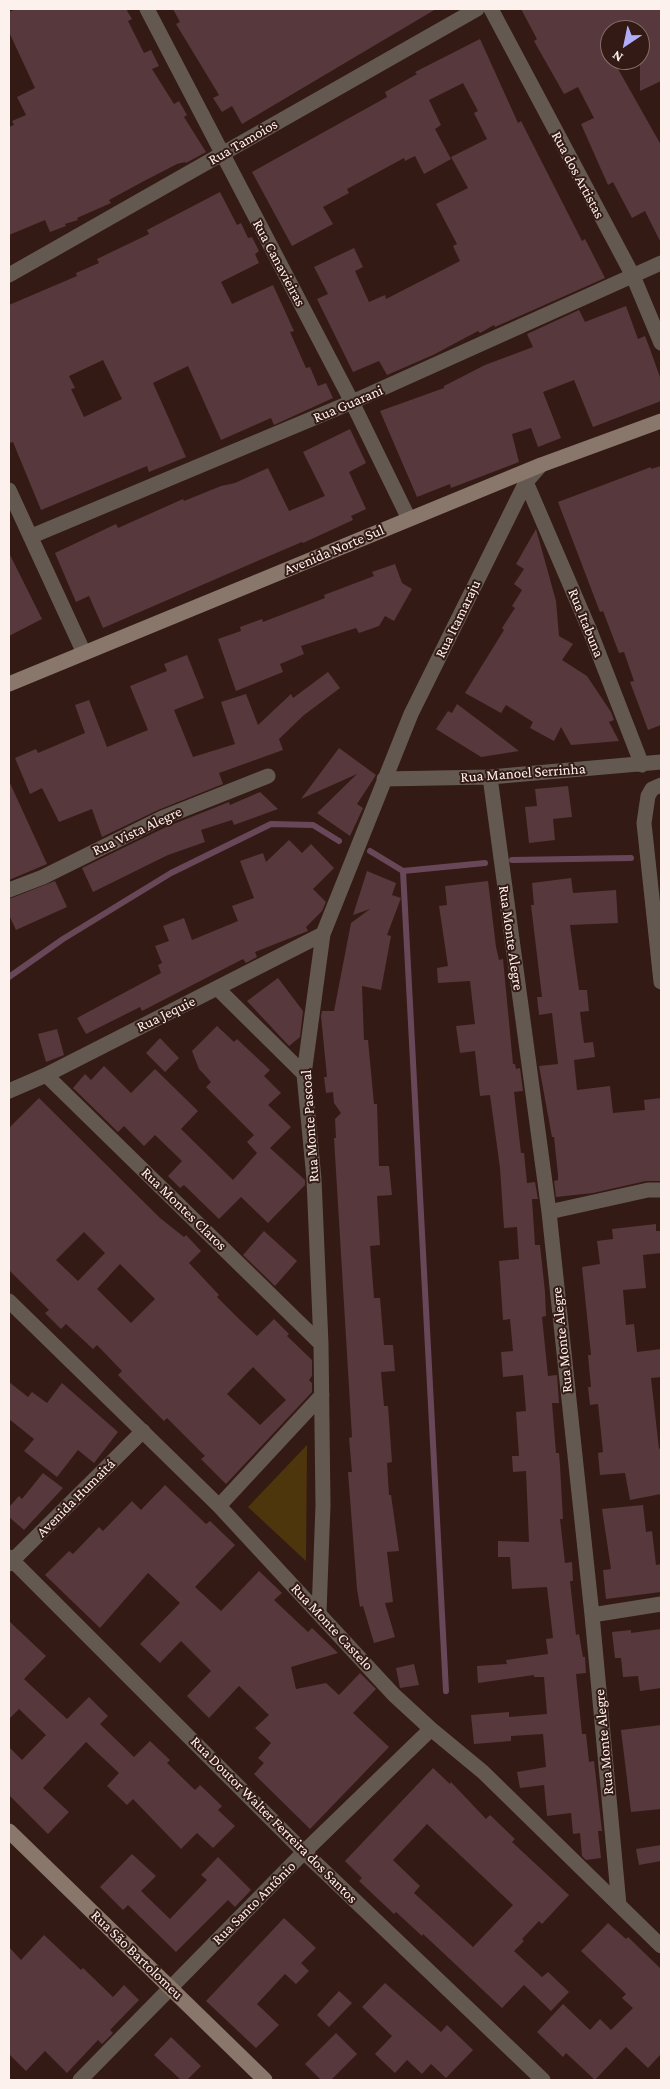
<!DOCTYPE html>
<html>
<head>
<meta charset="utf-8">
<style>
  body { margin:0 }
  #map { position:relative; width:670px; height:2089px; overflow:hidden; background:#341a14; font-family:"Crimson Pro",serif }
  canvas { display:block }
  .frame { position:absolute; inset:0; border:10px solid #fdf1ee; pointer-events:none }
  .north { position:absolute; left:600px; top:20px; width:50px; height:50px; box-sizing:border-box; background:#341a14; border:1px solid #84706b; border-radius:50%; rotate:214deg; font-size:14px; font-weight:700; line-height:20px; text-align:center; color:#fdf1ee }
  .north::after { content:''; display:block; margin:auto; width:18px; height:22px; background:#b0aefa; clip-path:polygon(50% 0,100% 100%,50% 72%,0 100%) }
</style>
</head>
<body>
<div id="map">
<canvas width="670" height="2089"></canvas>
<div class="frame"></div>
<div class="north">N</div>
</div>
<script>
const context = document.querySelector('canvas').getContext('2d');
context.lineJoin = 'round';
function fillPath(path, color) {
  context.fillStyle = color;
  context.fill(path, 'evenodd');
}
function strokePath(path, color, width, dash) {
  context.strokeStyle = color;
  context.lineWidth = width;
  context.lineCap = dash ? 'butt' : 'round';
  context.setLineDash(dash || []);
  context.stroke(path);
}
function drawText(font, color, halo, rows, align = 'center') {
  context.font = font + ' "Crimson Pro",serif';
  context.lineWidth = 4;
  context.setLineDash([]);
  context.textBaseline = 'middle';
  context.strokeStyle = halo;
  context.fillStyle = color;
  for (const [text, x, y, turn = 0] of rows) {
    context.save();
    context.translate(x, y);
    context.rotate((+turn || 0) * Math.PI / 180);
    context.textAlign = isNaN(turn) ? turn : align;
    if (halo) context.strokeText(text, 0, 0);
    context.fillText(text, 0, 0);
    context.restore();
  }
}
fillPath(new Path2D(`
  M307,1445L306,1561L248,1507Z`), '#4e360c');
strokePath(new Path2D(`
  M370,851L403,871L485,863
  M512,860L631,858
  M403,871L446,1691
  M9,977L63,939L171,873L271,824L313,825L339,841`), '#684858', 6);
fillPath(new Path2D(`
  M16,9H126L132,19L128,21L144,53L151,50L159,66L152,69L174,104L179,101L187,115L184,117L206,152L186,163L185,162L177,164L144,181L109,200L111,203L77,218L78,220L65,224L66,226L50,232L45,220L9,235V127L14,125L12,121L26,115L17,97L35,88L9,32V12Z
  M173,9H436L242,124L232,106L222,112L213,98L219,95L176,24L180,22Z
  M521,9H661V81L640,91V30H610V60H613L661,145V243L645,211L632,218L613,182L608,185L581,124L594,118L578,87L564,94L534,41L537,39Z
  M480,39L518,123L521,121L582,241L585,239L605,278L495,327L494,325L480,333L478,331L433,355L387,375L379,361L353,372L317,299L328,294L314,267L354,248L363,267L355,271L369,302L385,295L386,299L460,261L453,246L457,244L436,204L468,188L451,157L487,139L474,113L478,111L463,83L429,100L441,125L435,129L451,159L424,174L415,156L405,161L404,158L347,189L349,193L323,207L333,224L292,246L252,172L387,97L385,92L417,74L415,72Z
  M220,192L237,225L241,223L248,238L252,237L259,251L255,254L259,263L221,282L232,304L273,285L294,331L290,332L306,368L310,367L318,386L326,383L333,398L274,425L271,418L221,440L188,366L153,383L186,457L149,472L147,466L41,510L13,442L9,443V305L77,276L76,273L99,263L97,259L149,234L147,230ZM103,360L122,399L84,417L71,389L75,388L69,376Z
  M626,306L638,339L645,336L650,349L661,380V401L593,427L574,380L543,392L561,438L538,447L531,428L512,434L519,462L451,488L450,484L417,497L380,411L444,388V386L485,365L533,347L527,334L579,310L585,322Z
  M350,429L366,463L349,472L366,509L351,516L353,520L303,543L302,542L255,562L103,628L89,596L76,602L55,553L116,524L118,528L183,499L184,501L221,486L235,483L268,468L289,511L325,496L303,452Z
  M661,466V725L648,730L630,682L634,681L624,652L619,653L603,611L600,612L558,502L651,467V469Z
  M536,529L556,601L559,636L573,644L562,660L587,676L611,712L614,720L609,722L619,741L571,745L561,727L554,741L530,728L533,722L506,705L501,713L465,693L504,630L502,628L515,608L512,606L522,590L514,584L524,569L516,564Z
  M9,553L42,619L9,636Z
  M395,564L402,583L412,589L394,621L385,616L379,626L359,633L356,628L301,646L304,654L280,664L283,672L236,691L218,639L241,631L240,627L262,619L263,622L325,598L324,595L374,576L372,572Z
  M187,655L204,698L174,710L193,757L235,744L221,702L246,694L258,725L291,694L293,698L328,672L340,688L304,715L279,739L283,750L219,773L223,784L158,810L102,837L92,809L59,822L42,788L30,794L15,758L36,749L38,753L85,733L75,705L89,700L107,747L148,730L130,686L167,671L164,664Z
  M457,704L485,725L519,751L481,757L436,729L448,711L452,713Z
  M339,748L376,775L357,804L363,808L350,836L317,813L357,774L301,799Z
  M9,781L47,864L9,880Z
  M568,786L572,817L553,819L555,840L529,843L525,807L537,806L535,789Z
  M260,792L278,809L234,825L232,820L201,830L205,842L168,855L93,892L82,868L166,827L229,802L230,805Z
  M289,840L302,853L311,844L334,868L313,889L326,902L322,911L306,927L308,931L255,952L257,957L246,963L243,959L142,1011L140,1007L86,1034L77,1018L161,973L158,965L162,963L155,946L169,941L163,926L184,918L192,940L238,921L232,906L254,898L240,861L263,853L266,862Z
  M367,871L396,883L392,895L401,898L387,935L391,936L381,990L362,986L364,1040H368L374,1104H377L379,1166H389L392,1195L377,1196L380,1245L370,1246L374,1298H380L384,1345H393L395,1371L381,1372L384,1406H388L392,1462L387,1463L389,1495H391L399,1551L387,1552L393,1602L385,1603L395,1637L374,1643L363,1606L360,1607L357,1589L348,1472H352L349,1438L352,1437L334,1138H336L335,1119L341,1113L334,1103L333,1092L326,1093L324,1077H327L321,1016L322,1011H334L351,923L370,909L353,915Z
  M571,878L573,893L616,890L618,923L570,925L579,990H587L589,1011L580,1012L584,1043L593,1042L595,1057L574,1060L577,1090L610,1086L613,1113L645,1110L644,1100L661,1098V1181H646L593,1193L556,1197L554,1181L558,1180V1175L554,1137H552L539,1066L558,1064L552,1013L539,1015L537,997H542L531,905H534L532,883Z
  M55,881L67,907L16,930L9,915V899Z
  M488,881L496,947L499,960L503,959L513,1064H515L516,1069L520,1068L523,1091L514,1092L521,1153H524L527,1183L535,1182L538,1199H532L535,1245H540L545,1292L546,1316L542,1317L548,1376L557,1375L559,1403H552L556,1453H559L560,1466L563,1519H560L565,1563L572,1562L573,1581H570L576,1635L579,1634L583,1657H585L586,1673L576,1674L582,1734H586L589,1762L594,1761L602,1831H598L601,1858L586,1860L582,1856L580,1833L573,1834L571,1813L547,1816L544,1785L520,1788L517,1772L546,1767L543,1734L511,1736V1741L474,1744L471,1715L509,1712V1717L547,1714L544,1677H534V1675L478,1683L477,1666L507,1664L506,1660L548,1654L546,1639L553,1638L547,1587L512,1589L510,1557H498V1541L529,1542L526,1471L513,1472L512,1456H519L516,1412L526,1411L523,1375L503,1377L501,1352L513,1351L510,1319L503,1320L499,1261L519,1259L517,1227L504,1228L500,1168L490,1095L480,1096L475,1051L460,1053L456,1026L475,1024L470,981L438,983L437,968L448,966L439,906L447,905L445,886Z
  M278,978L303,1011L300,1037L289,1046L247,1001Z
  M217,1026L234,1042L237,1039L270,1070L264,1076L281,1093L268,1105L291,1127L270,1148L305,1180V1185L268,1223L241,1197L219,1219L184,1185L180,1188L168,1176L182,1161L155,1135L144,1146L124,1126L118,1132L73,1088L85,1074L91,1080L104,1066L131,1093L155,1069L198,1111L181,1129L233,1180L257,1153L247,1142L254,1135L206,1087L211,1082L199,1069L192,1051Z
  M57,1029L64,1055L46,1062L38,1034Z
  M160,1038L179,1058L165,1072L146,1053Z
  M39,1098L160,1218L184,1237L186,1235L201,1251L189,1263L219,1295L217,1297L240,1320L257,1336L274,1319L289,1334L287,1336L312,1360V1376L309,1380L312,1383V1392L226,1484L201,1459L205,1456L167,1418L164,1421L118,1375L122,1371L97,1345L93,1349L66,1324L61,1329L45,1313L49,1310L9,1270V1128ZM84,1232L105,1253L78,1281L56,1260ZM120,1264L155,1299L131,1323L97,1289ZM253,1367L286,1400L260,1425L227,1394Z
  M656,1224V1231H661V1253L643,1255L646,1288L623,1290L626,1325L634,1324L637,1352L661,1349V1377L651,1378L659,1449L661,1448V1494L630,1500L625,1473L600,1475L598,1453L603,1452L598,1404L590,1405L588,1387H591L588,1355H591L582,1267L600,1264L597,1241L613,1239L612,1229Z
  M264,1231L297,1261L275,1286L243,1255Z
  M9,1382L28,1397L32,1392L47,1403L62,1383L118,1432L94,1463L78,1450L57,1477L24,1451L34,1439L9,1419Z
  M43,1473L63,1488L24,1530L9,1517V1507L19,1496L22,1499Z
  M165,1485L206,1524L210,1521L235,1545L195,1587L221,1611L259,1571L282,1593L274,1600L308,1632L312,1628L338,1653L291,1667L296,1689L326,1683L339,1695L360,1673L376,1689L353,1713L389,1747L310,1829L254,1774L264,1763L258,1758L271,1743L255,1728L269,1715L239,1686L209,1718L187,1696L211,1671L181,1641L160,1663L140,1644L180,1603L148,1573L100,1628L45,1575L69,1551L73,1554L99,1527L103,1531L132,1501L141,1510Z
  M643,1505L646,1532L652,1531L656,1565L661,1564V1592L606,1599L603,1570L611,1569L602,1509Z
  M9,1621L46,1656L24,1679L67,1719L89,1697L108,1716L100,1724L134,1757L150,1741L170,1760L167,1763L195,1790L200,1785L222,1806L218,1810L235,1826L213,1848L197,1833L181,1849L133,1799L127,1805L107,1786L119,1773L86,1742L43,1788L69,1812L48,1834L9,1795V1747L22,1760L46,1735L19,1709L9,1719Z
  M661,1629V1688L640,1691L638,1676L623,1677L621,1658H615L612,1632L631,1630V1633Z
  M414,1664L419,1685L400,1688L396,1668Z
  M661,1725V1809L631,1812L621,1730Z
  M433,1768L450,1784L451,1782L486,1819L490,1815L515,1839L512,1842L569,1895L542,1924L539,1921L522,1939L524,1941L514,1951L542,1977L548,1972L569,1992L551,2011L524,1985L502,2008L423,1934L422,1936L396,1912L394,1914L359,1881L362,1878L345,1861ZM427,1824L513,1905L473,1947L414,1893L420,1886L393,1860Z
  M661,1845V1861L639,1865L636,1849Z
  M132,1854L156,1876L141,1891L170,1919L207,1880L201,1875L218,1857L251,1890L235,1907L228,1900L176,1952L128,1905L123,1910L100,1887Z
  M284,1918L316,1948L301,1963L309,1971L296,1984L285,1974L257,2004L279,2025L256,2048L206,2001Z
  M608,1923L626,1939L628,1937L661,1969V2054L648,2068L626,2047L595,2080L566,2053L563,2057L537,2032L563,2004L590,2030L600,2019L611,2030L633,2008L622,1998L626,1994L581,1951Z
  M44,1935L81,1970L83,1968L113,1997L124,1985L139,2000L110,2030L113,2033L102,2044L98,2040L67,2073L45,2051L26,2071L9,2054V1947L21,1960Z
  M385,1983L441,2032L447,2025L473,2050L446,2078L431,2064L422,2074L407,2060L395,2073L375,2054L392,2036L362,2007Z
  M339,1991L352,2003L329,2027L317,2015Z
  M336,2033L357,2054L331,2080H321L305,2064Z
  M171,2037L201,2066L187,2080H181L154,2055Z`), '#57383c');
strokePath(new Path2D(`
  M147,9L352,402L409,519
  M491,9L633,276L661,343
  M9,275L477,9
  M526,482L590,631L642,765
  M9,490L84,653
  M32,536L352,402L661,263
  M490,777L549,1212L592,1615L619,1905
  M384,779L490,777L661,762
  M661,785L652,789L648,796L644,823L661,982
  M9,890L43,877L162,818L268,776
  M218,989L304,1074
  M46,1075L321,1344
  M9,1091L46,1075L323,934
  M549,1212L648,1190H661
  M9,1301L219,1506L394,1695L431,1729L483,1772L661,1946
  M219,1506L322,1395
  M9,1557L304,1852L543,2080
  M9,1564L143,1431
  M319,1613L323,1505L321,1344L314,1179L304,1074L323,934L411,714L526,482L541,465
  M592,1615L661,1604
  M80,2080L304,1852L431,1729`), '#645951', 15);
strokePath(new Path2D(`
  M9,684L541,465L661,421
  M9,1831L265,2080`), '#8a776b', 15);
drawText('15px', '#fdf1ee', '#341a14', [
  ["Rua Tamoios",243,142,-30],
  ["Rua dos Artistas",578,175,62],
  ["Rua Canavieiras",279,263,62],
  ["Rua Guarani",348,404,-23],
  ["Avenida Norte Sul",334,550,-23],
  ["Rua Itamaraju",458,619,-64],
  ["Rua Itabuna",586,623,68],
  ["Rua Manoel Serrinha",523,773,-4],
  ["Rua Vista Alegre",137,831,-25],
  ["Rua Monte Alegre",511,938,82],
  ["Rua Jequie",166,1014,-26],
  ["Rua Monte Pascoal",310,1126,-94],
  ["Rua Montes Claros",184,1209,44],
  ["Rua Monte Alegre",562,1340,-96],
  ["Avenida Humaitá",76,1498,-45],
  ["Rua Monte Castelo",332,1627,47],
  ["Rua Monte Alegre",604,1742,-95],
  ["Rua Doutor Walter Ferreira dos Santos",274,1820,45],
  ["Rua Santo Antônio",254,1903,-45],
  ["Rua São Bartolomeu",137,1955,44]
]);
</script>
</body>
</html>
